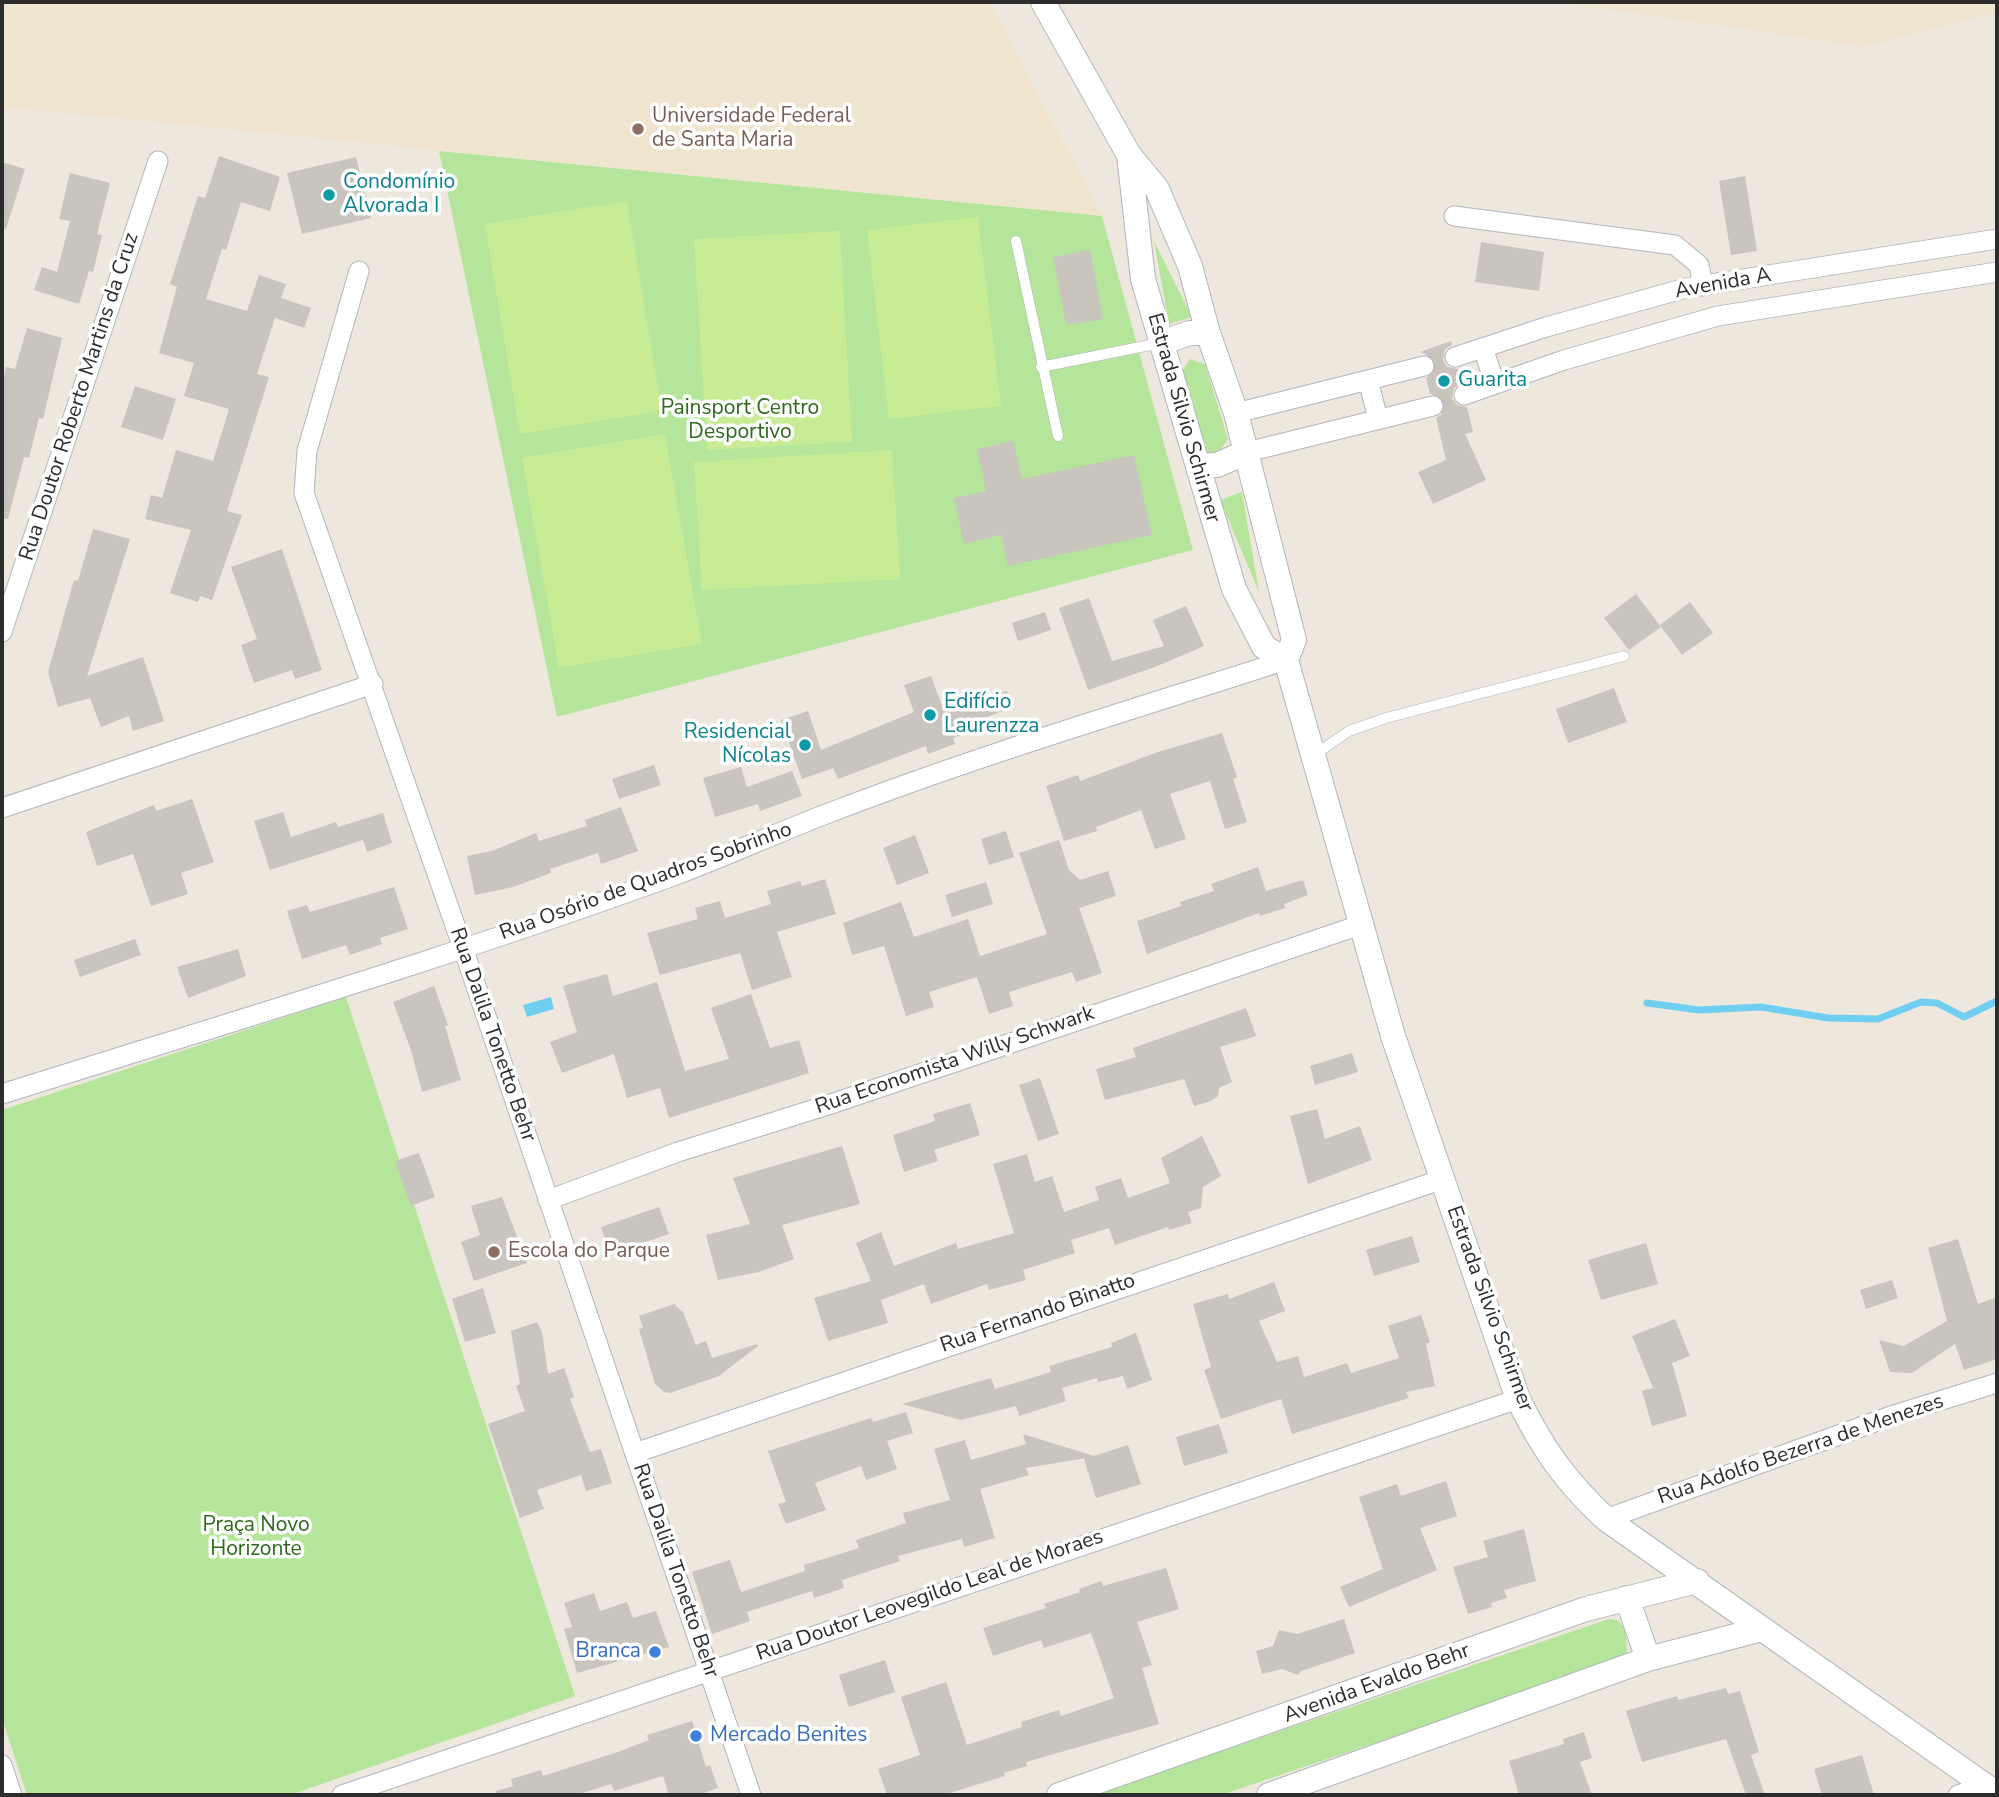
<!DOCTYPE html>
<html>
<head>
<meta charset="utf-8">
<style>
  body { margin:0 }
  #map { position:relative; width:1999px; height:1797px; overflow:hidden; background:#eee7de; font-family:"Nunito Sans",sans-serif }
  canvas { display:block }
  .frame { position:absolute; inset:0; border:4px solid #2c2c2c; pointer-events:none }
</style>
</head>
<body>
<div id="map">
<canvas width="1999" height="1797"></canvas>
<div class="frame"></div>
</div>
<script>
const context = document.querySelector('canvas').getContext('2d');
context.lineJoin = 'round';
function fillPath(path, color) {
  context.fillStyle = color;
  context.fill(path, 'evenodd');
}
function strokePath(path, color, width, dash) {
  context.strokeStyle = color;
  context.lineWidth = width;
  context.lineCap = dash ? 'butt' : 'round';
  context.setLineDash(dash || []);
  context.stroke(path);
}
function drawText(font, color, halo, rows, align = 'center') {
  context.font = font + ' "Nunito Sans",sans-serif';
  context.lineWidth = 7;
  context.setLineDash([]);
  context.textBaseline = 'middle';
  context.strokeStyle = halo;
  context.fillStyle = color;
  for (const [text, x, y, turn = 0] of rows) {
    context.save();
    context.translate(x, y);
    context.rotate((+turn || 0) * Math.PI / 180);
    context.textAlign = isNaN(turn) ? turn : align;
    if (halo) context.strokeText(text, 0, 0);
    context.fillText(text, 0, 0);
    context.restore();
  }
}
fillPath(new Path2D(`
  M2,2H989L1102,216L2,107Z
  M1557,2H1997V12L1865,47Z`), '#efe4cd');
fillPath(new Path2D(`
  M439,151L1102,216L1193,550L557,717Z
  M1154,241L1192,317L1169,324Z
  M1190,359L1205,364L1228,439L1218,453H1209L1203,447L1181,373Z
  M1242,492L1259,592L1220,500Z
  M346,997L575,1696L290,1795H27L2,1718V1110Z
  M1609,1619L1617,1620L1626,1629L1627,1658L1221,1795H1092Z`), '#b4e59a');
fillPath(new Path2D(`
  M627,201L662,411L520,434L485,224Z
  M978,217L1001,406L889,419L867,230Z
  M840,231L852,442L707,450L694,239Z
  M665,434L702,644L559,668L522,458Z
  M892,450L900,579L702,590L694,462Z`), '#c8ec95');
fillPath(new Path2D(`
  M551,997L554,1009L527,1017L523,1005Z`), '#70cff1');
strokePath(new Path2D(`
  M1647,1003L1699,1010L1761,1007L1828,1018L1878,1019L1921,1002L1937,1003L1964,1017L1997,1001`), '#70cff1', 7);
fillPath(new Path2D(`
  M219,156L280,177L270,211L241,202L226,250L222,249L206,299L247,311L259,275L286,284L281,298L311,308L304,328L275,318L257,374L269,377L227,511L242,515L212,600L200,596L198,602L170,593L191,530L145,519L151,495L162,498L176,450L213,461L229,409L184,396L194,363L159,353L177,287L170,284L198,196L205,198Z
  M356,157L371,218L302,234L287,173Z
  M2,162L25,169L6,229L2,228Z
  M70,173L110,183L97,234L102,235L93,272L89,271L79,304L34,290L42,267L57,272L70,221L59,219Z
  M1745,176L1757,251L1731,255L1719,181Z
  M1481,242L1544,252L1539,291L1475,282Z
  M1090,250L1103,319L1066,325L1053,257Z
  M27,328L62,338L43,419L39,418L29,458L24,457L8,519L2,518V384L6,367L15,369Z
  M1451,341L1452,345L1445,349L1443,360L1447,367L1458,369L1461,383L1454,388L1452,398L1457,405L1467,407L1473,432L1465,434L1486,480L1433,504L1418,472L1446,460L1436,418L1442,414L1445,404L1441,397L1430,394L1426,378L1436,370V362L1432,357L1420,352Z
  M135,386L176,399L163,440L121,427Z
  M1013,441L1022,479L1134,455L1152,535L1008,566L1001,535L964,544L954,498L986,491L977,449Z
  M93,529L130,539L87,676L143,657L164,721L133,731L129,716L101,727L90,698L58,707L48,672L74,580L78,581Z
  M282,549L322,670L295,679L292,670L254,683L241,645L257,639L231,567Z
  M1636,594L1661,627L1629,650L1604,618Z
  M1089,598L1112,661L1164,646L1153,620L1186,606L1204,646L1155,667L1088,690L1059,608Z
  M1690,602L1713,633L1682,655L1660,625Z
  M1045,612L1051,630L1018,641L1012,623Z
  M931,676L944,711L1007,691L1014,706L981,720L984,727L953,738L955,744L928,754L926,746L838,779L833,768L802,779L781,720L808,711L821,750L914,712L904,685Z
  M1614,688L1627,722L1568,743L1556,709Z
  M1222,733L1237,777L1233,779L1247,822L1225,829L1210,781L1170,794L1186,839L1155,849L1141,810L1096,827L1097,831L1064,841L1046,786L1078,775L1080,781L1158,752Z
  M654,765L661,785L619,799L612,779Z
  M741,767L747,787L792,771L802,796L760,811L758,804L715,817L703,778Z
  M192,799L214,862L181,873L188,894L151,906L133,854L97,866L86,832L154,805L156,811Z
  M621,807L638,851L601,864L598,853L550,869L551,873L513,887L475,895L467,856L492,851L536,833L539,841L587,826L585,820Z
  M283,812L291,837L336,822L338,827L383,813L392,843L367,852L363,840L270,870L254,821Z
  M1006,831L1014,857L989,865L981,839Z
  M915,835L929,873L897,885L883,848Z
  M1059,840L1069,870L1080,880L1108,871L1116,896L1079,908L1102,973L1076,982L1072,972L1009,992L1013,1006L989,1014L977,977L929,992L934,1007L906,1016L884,946L852,955L843,923L901,902L914,937L968,919L980,956L1047,934L1019,853Z
  M1258,867L1266,891L1303,880L1308,895L1284,904L1285,908L1260,916L1259,913L1147,954L1137,921L1181,906L1180,902L1214,891L1211,884Z
  M825,879L836,914L777,932L792,977L752,990L740,953L660,975L647,933L698,919L695,908L720,901L725,918L771,904L767,891L800,881L802,886Z
  M986,882L993,904L952,917L945,895Z
  M394,887L408,929L380,938L382,944L350,955L346,945L302,959L287,911L307,905L310,912Z
  M135,939L141,955L80,977L74,960Z
  M238,949L246,976L188,998L177,967Z
  M607,974L613,996L657,982L685,1071L729,1059L711,1008L751,994L770,1048L799,1040L809,1073L669,1118L660,1088L627,1098L614,1054L562,1073L550,1042L577,1032L563,986Z
  M434,986L448,1025L445,1026L461,1080L422,1092L411,1050L393,1002Z
  M1246,1008L1256,1036L1220,1047L1232,1082L1219,1088L1218,1096L1211,1101L1194,1106L1184,1079L1105,1100L1096,1069L1136,1057L1133,1048Z
  M1352,1053L1358,1072L1315,1085L1310,1066Z
  M1040,1078L1059,1134L1038,1141L1019,1085Z
  M970,1103L980,1135L934,1150L938,1161L904,1172L893,1135L935,1121L933,1114Z
  M1317,1109L1325,1139L1360,1126L1372,1160L1308,1184L1290,1116Z
  M1202,1136L1221,1176L1203,1187L1201,1208L1188,1212L1192,1223L1169,1230L1168,1227L1115,1245L1109,1228L1071,1240L1075,1253L1023,1270L1026,1280L989,1290L987,1284L931,1304L924,1284L881,1300L888,1323L828,1341L814,1298L871,1281L856,1243L881,1232L894,1266L956,1243L958,1249L1014,1233L993,1164L1027,1154L1035,1182L1052,1176L1064,1212L1099,1200L1095,1187L1121,1178L1128,1198L1170,1183L1161,1158Z
  M842,1146L860,1204L782,1225L794,1259L759,1272L718,1280L706,1235L750,1224L733,1178Z
  M419,1153L435,1197L411,1206L395,1161Z
  M502,1197L527,1263L474,1281L461,1242L480,1235L471,1206Z
  M659,1207L669,1234L610,1254L601,1227Z
  M1412,1236L1420,1262L1374,1276L1366,1250Z
  M1958,1239L1978,1304L1997,1297V1359L1964,1370L1955,1344L1912,1373L1890,1372L1879,1340L1904,1346L1947,1321L1928,1248Z
  M1646,1243L1658,1284L1601,1300L1588,1260Z
  M1892,1280L1898,1298L1866,1309L1860,1290Z
  M1274,1282L1285,1311L1259,1321L1277,1362L1298,1356L1304,1377L1347,1363L1351,1373L1399,1358L1388,1326L1421,1315L1430,1342L1426,1344L1435,1386L1406,1392L1409,1398L1292,1434L1281,1399L1221,1419L1204,1370L1211,1367L1193,1304L1228,1294L1229,1299Z
  M483,1288L496,1333L465,1342L452,1299Z
  M674,1304L683,1312L696,1345L706,1341L712,1358L757,1344L758,1346L719,1376L670,1393L664,1392L655,1384L639,1329L643,1328L639,1316Z
  M1675,1319L1690,1356L1672,1363L1687,1416L1652,1426L1642,1391L1653,1388L1632,1336Z
  M537,1322L542,1332L548,1374L564,1368L574,1397L570,1399L590,1452L601,1449L612,1483L586,1491L581,1475L537,1490L544,1509L520,1518L488,1424L525,1411L516,1386L520,1384L511,1331Z
  M1136,1333L1152,1380L1127,1389L1123,1376L1098,1382L1097,1378L1062,1388L1066,1401L1019,1416L1016,1406L961,1420L902,1404L991,1378L995,1389L1051,1372L1049,1366L1112,1347L1111,1343Z
  M906,1412L913,1433L887,1441L897,1469L866,1480L861,1466L815,1483L826,1510L786,1524L778,1504L786,1502L768,1451L871,1418L873,1422Z
  M1219,1424L1228,1453L1184,1466L1176,1437Z
  M1023,1434L1094,1456L1128,1445L1141,1484L1096,1498L1084,1459L1086,1458L1026,1468L1029,1475L980,1489L995,1538L964,1547L962,1539L898,1556L900,1561L842,1580L844,1588L814,1598L812,1591L747,1612L750,1621L712,1634L692,1572L730,1560L741,1592L805,1571L804,1565L859,1548L856,1540L906,1523L903,1513L950,1500L934,1449L965,1440L971,1460L1026,1444Z
  M1446,1481L1457,1516L1420,1528L1437,1570L1349,1607L1340,1587L1383,1569L1359,1497L1397,1484L1401,1496Z
  M1524,1529L1536,1581L1504,1590L1507,1598L1491,1603L1492,1607L1468,1614L1453,1567L1488,1557L1483,1541Z
  M1166,1568L1179,1609L1137,1622L1152,1665L1142,1668L1159,1724L1026,1762L1027,1766L1004,1773L1005,1776L943,1795H887L878,1769L920,1755L901,1697L946,1682L967,1745L1022,1727L1021,1722L1059,1710L1061,1716L1114,1698L1091,1633L1044,1648L1041,1640L993,1656L983,1628L1046,1608L1044,1604L1080,1592L1079,1589L1101,1581L1103,1586Z
  M594,1593L600,1611L627,1602L633,1618L656,1611L669,1647L577,1673L564,1629L572,1627L564,1603Z
  M1344,1619L1355,1653L1301,1671L1298,1675L1282,1669L1262,1674L1256,1651L1273,1646L1279,1630L1297,1634Z
  M885,1660L895,1692L849,1707L839,1675Z
  M1726,1688L1728,1694L1740,1691L1759,1752L1751,1755L1765,1795H1746L1726,1739L1642,1762L1626,1711L1677,1696L1678,1700Z
  M692,1721L706,1767L710,1765L718,1788L698,1795H669L663,1776L614,1791L611,1784L576,1795H496V1791L513,1786L511,1779L541,1770L543,1776L618,1752L649,1740L647,1735Z
  M1584,1732L1592,1758L1580,1762L1592,1795H1519L1509,1761L1564,1744L1563,1739Z
  M1862,1755L1874,1795H1822L1814,1769Z`), '#c9c4bd');
strokePath(new Path2D(`
  M1424,366L1455,357
  M1433,406L1464,395`), '#c7c2ba', 19, [19, 10]);
const service = new Path2D(`
  M1016,241L1058,436
  M1041,367L1160,343
  M1314,755L1349,731L1386,718L1624,656`);
const minor = new Path2D(`
  M1454,216L1675,245L1699,265L1703,286
  M359,271L307,451L304,493L463,948L751,1795
  M1483,348L1495,384
  M1455,357L1546,327L1686,288L1997,239
  M1368,380L1378,419
  M1464,395L1564,360L1718,316L1997,272
  M1236,413L1424,366
  M1247,452L1433,406
  M2,632L158,161
  M2,808L373,684
  M2,1094C227,1023 454,956 676,875C729,855 781,831 834,811C982,754 1135,709 1286,660
  M548,1200L678,1152L828,1105L1363,924
  M635,1453L1443,1179
  M1606,1519L1894,1415L1997,1383
  M2,1765L12,1795
  M342,1795L1518,1399
  M1958,1795L1986,1785`);
const tertiary = new Path2D(`
  M1043,2L1129,155L1157,189L1190,266L1208,333L1236,413L1294,640L1286,660L1393,1036L1518,1399C1543,1449 1564,1480 1606,1519L1997,1794
  M1129,155L1143,279L1234,589L1264,647L1286,660
  M1160,343L1190,333H1208
  M1198,466L1217,465L1247,452
  M1627,1598L1648,1659
  M1059,1795L1586,1609L1697,1581
  M1269,1795L1648,1659L1762,1629`);
strokePath(service, '#b2b4bf', 11);
strokePath(minor, '#b2b4bf', 21);
strokePath(tertiary, '#b2b4bf', 26);
strokePath(service, '#fff', 10);
strokePath(minor, '#fff', 19);
strokePath(tertiary, '#fff', 24);
for (const [x, y, r, color] of [
  [638,129,7,"#8d6e63"],
  [329,195,7,"#0f9aa8"],
  [1444,381,7,"#0f9aa8"],
  [930,715,7,"#0f9aa8"],
  [805,745,7,"#0f9aa8"],
  [494,1252,7,"#8d6e63"],
  [655,1652,7,"#3f7fe0"],
  [696,1736,7,"#3f7fe0"]
]) {
  const dot = new Path2D();
  dot.arc(x, y, r, 0, 2 * Math.PI);
  context.fillStyle = color;
  context.fill(dot);
  strokePath(dot, '#fff', 2.5);
}
drawText('21px', '#785e54', '#fff', [
  ["Universidade Federal",652,117],
  ["de Santa Maria",652,141],
  ["Escola do Parque",508,1252]
], 'left');
drawText('21px', '#0d838f', '#fff', [
  ["Condomínio",343,183],
  ["Alvorada I",343,207],
  ["Guarita",1458,381],
  ["Edifício",944,703],
  ["Laurenzza",944,727],
  ["Residencial",791,733,"right"],
  ["Nícolas",791,757,"right"]
], 'left');
drawText('21px', '#2c2c2c', '#fff', [
  ["Avenida A",1723,284,-10],
  ["Rua Doutor Roberto Martins da Cruz",80,397,-72],
  ["Estrada Silvio Schirmer",1183,418,74],
  ["Rua Osório de Quadros Sobrinho",646,882,-20],
  ["Rua Dalila Tonetto Behr",492,1035,71],
  ["Rua Economista Willy Schwark",955,1061,-19],
  ["Estrada Silvio Schirmer",1489,1309,70],
  ["Rua Fernando Binatto",1038,1314,-19],
  ["Rua Adolfo Bezerra de Menezes",1801,1450,-19],
  ["Rua Dalila Tonetto Behr",675,1571,71],
  ["Rua Doutor Leovegildo Leal de Moraes",930,1596,-19],
  ["Avenida Evaldo Behr",1377,1684,-20]
]);
drawText('21px', '#2b6b19', '#fff', [
  ["Painsport Centro",740,409],
  ["Desportivo",740,433],
  ["Praça Novo",256,1526],
  ["Horizonte",256,1550]
]);
drawText('21px', '#366cbe', '#fff', [
  ["Branca",641,1652],
  ["Mercado Benites",710,1736,"left"]
], 'right');
</script>
</body>
</html>
